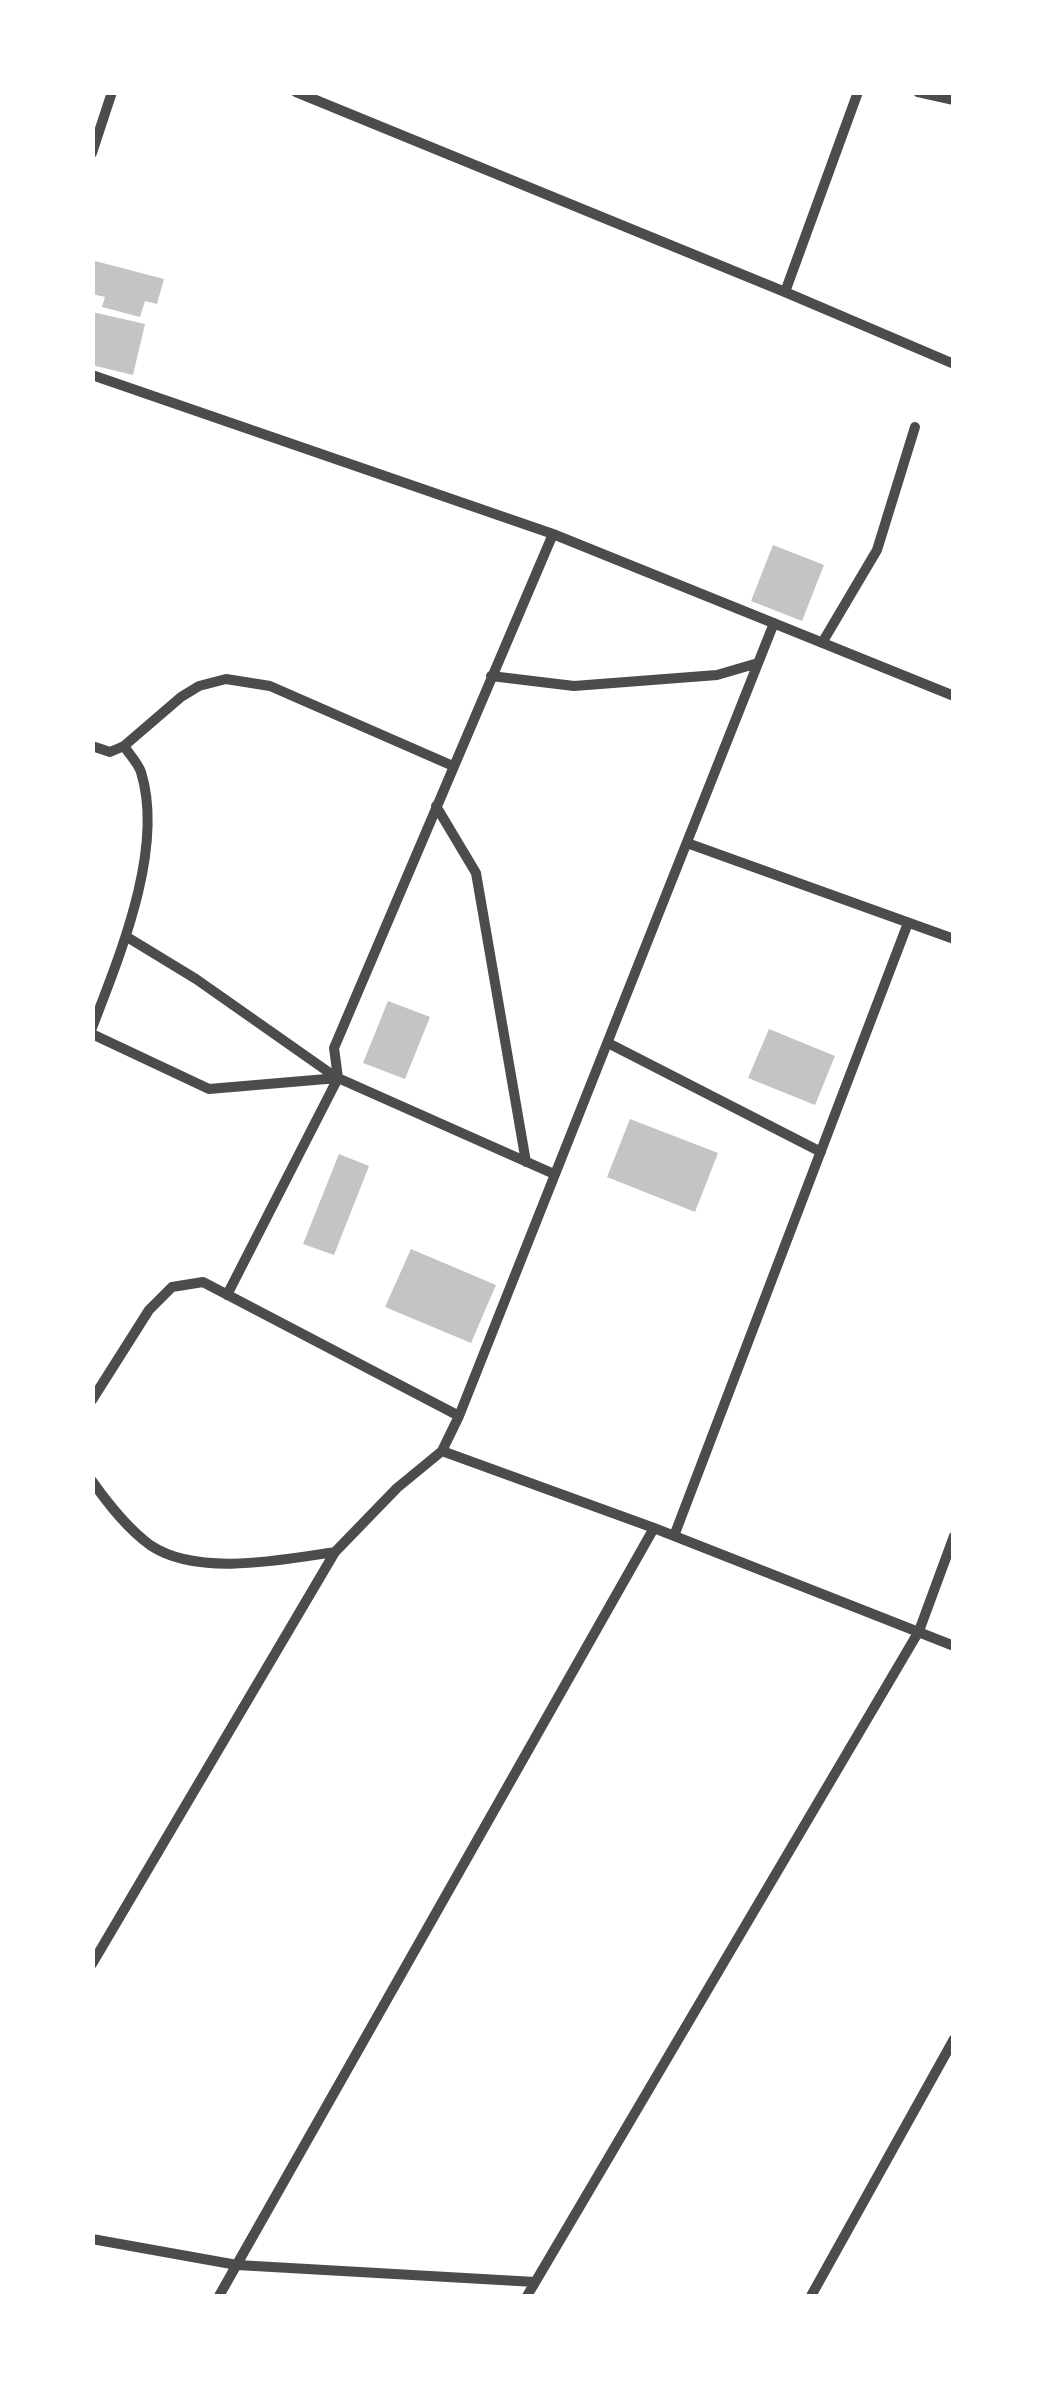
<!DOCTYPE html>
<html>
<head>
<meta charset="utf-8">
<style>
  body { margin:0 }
  #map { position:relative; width:1046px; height:2389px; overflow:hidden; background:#fff; font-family:"Libre Baskerville",serif }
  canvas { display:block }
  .frame { position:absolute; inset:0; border:95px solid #fff; pointer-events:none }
</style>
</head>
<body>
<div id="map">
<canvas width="1046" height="2389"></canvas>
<div class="frame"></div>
</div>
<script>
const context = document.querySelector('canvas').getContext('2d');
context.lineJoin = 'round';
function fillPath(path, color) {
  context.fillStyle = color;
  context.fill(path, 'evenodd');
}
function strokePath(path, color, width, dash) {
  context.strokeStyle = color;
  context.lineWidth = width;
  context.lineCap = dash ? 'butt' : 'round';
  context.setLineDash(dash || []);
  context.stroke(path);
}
fillPath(new Path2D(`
  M95,261L164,279L157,304L145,301L140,317L102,307L105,297L92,294Z
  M92,312L145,324L133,375L92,365Z
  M773,545L824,565L802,621L751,601Z
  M388,1001L430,1017L405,1079L363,1063Z
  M769,1029L835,1056L815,1105L748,1078Z
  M630,1119L718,1153L695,1212L607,1177Z
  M339,1154L369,1166L334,1255L303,1244Z
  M411,1249L496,1285L471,1343L385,1307Z`), '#c4c4c4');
strokePath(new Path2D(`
  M296,92L785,292L954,364
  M918,92L954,100
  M92,153L112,92
  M785,292L858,92
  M92,375L553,534L954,696
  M553,534L334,1048L338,1078L554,1174
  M822,643L877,550L915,427
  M491,676L574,686L717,675L758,663
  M92,746L110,752L124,746L181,697L199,686L226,679L270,686L453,766
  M436,806L476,873L526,1162
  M687,843L954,939
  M127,937L196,979L337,1078
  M92,1028C119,957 165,849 141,772C138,763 129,754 124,746
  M92,1034L209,1089L338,1078
  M608,1043L821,1152
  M227,1295L338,1078
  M92,1400L149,1310L172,1287L203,1282L459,1416
  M442,1451L459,1416L774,623
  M92,1481C109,1505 127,1528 150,1545C197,1577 282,1560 335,1552
  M674,1536L908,923
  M92,1964L335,1552L397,1488L442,1451L654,1528L954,1646
  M92,2239L237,2265L535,2282
  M219,2296L654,1528
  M527,2296L919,1631L954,1536
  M811,2296L954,2039`), '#4c4c4c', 10);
</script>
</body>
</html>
